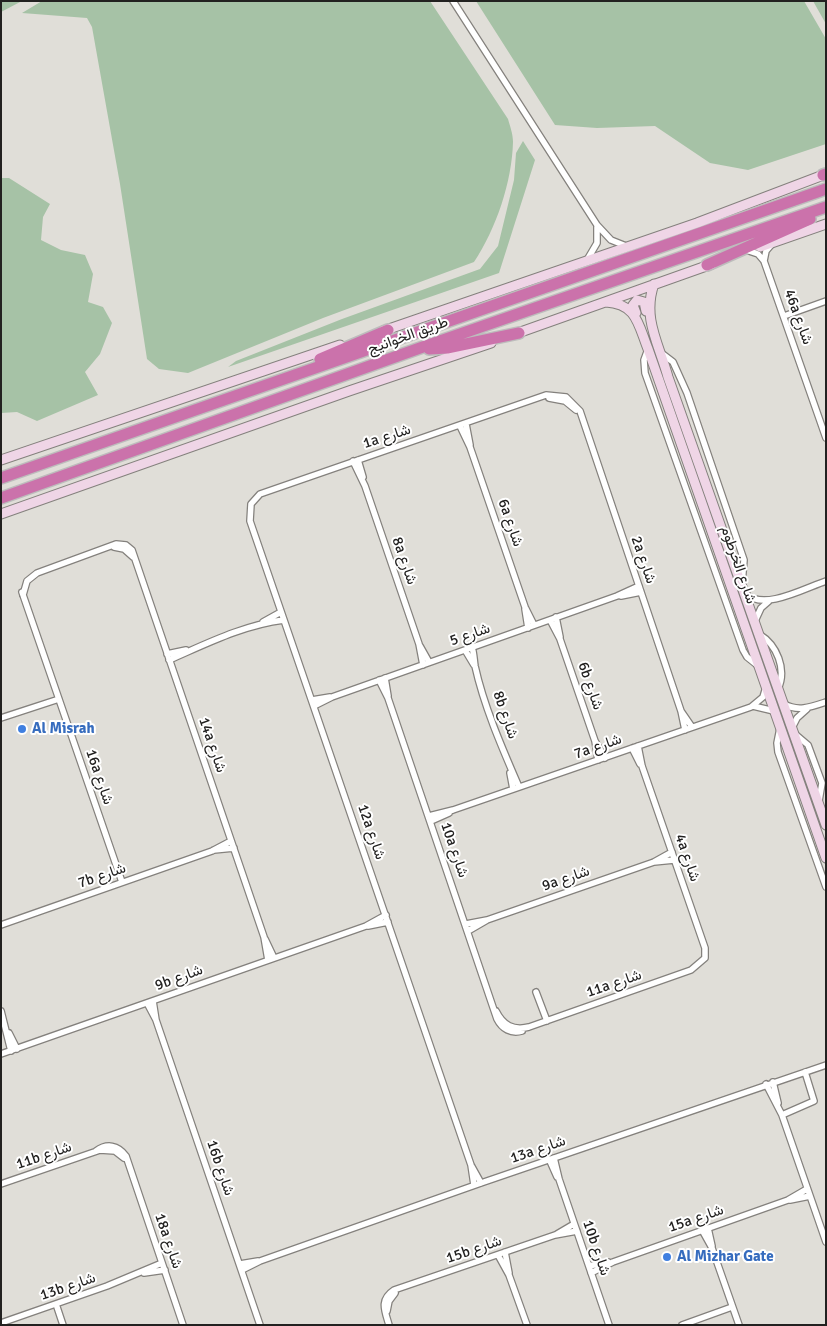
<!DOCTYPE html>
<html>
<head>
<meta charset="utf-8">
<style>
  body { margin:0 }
  #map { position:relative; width:827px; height:1326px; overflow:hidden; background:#e0ded8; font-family:Signika,sans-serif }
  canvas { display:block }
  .frame { position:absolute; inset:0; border:2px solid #222120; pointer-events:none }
</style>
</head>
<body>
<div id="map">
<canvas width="827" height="1326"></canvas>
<div class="frame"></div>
</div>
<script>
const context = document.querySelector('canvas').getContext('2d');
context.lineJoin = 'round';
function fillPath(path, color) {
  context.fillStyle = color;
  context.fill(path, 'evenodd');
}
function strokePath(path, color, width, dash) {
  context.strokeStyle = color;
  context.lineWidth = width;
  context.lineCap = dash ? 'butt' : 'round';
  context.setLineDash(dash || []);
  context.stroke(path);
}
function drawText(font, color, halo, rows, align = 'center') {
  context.font = font + ' Signika,Vazirmatn,sans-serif';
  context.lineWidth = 4;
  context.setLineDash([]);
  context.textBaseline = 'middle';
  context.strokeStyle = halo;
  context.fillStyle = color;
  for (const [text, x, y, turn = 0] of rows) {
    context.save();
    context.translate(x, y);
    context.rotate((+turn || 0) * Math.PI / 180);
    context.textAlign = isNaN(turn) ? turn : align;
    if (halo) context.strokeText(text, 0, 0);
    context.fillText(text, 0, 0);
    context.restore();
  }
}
fillPath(new Path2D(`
  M1,1H22L1,12Z
  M42,1H430L508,119C510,126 513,134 513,142C512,182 496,229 474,262L323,318L188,373L159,369L147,359L120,184L92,27L87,18L22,13Z
  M476,1H804L826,39V144L748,170L710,163L655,126L597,128L555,125Z
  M813,1H826V24Z
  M523,141L535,160L499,273L228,367L236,361L342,319L480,269L498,246L514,180L516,153Z
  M1,178H9L50,204L43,217L41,240L61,250L85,255L93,274L88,302L103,307L112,323L100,354L85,372L98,395L37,421L17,412L1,413Z`), '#a6c2a6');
const street = new Path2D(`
  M453,1L597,225L611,240L626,246
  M749,251L758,254L764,261L826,438
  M587,260L597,243V227
  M764,261L766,251L772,244
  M784,316L826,301
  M648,349L644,360L645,373L743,650L747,657L757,665
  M660,352L673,362L687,393L744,560L742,584
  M549,398L565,401L576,410
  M466,424L470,445
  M460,426L470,447L525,607L534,625
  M358,460L363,477
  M353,461L365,486L419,644L423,665
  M114,547L124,549L133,557
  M22,592L122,882
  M746,594C764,611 805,588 826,581
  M23,595L27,581L37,573L116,544L126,545L132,550L264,937L268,960
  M621,596L641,592
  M525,609L528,628
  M556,617L560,637
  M550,620L560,639L595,741L605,758
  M755,621L761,608L769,601
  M263,622L281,612
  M759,634C777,645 787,669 778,689
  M420,646L429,662
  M472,647C474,654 474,660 475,666C484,707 503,750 519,787
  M465,650L474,665
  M167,654L186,650
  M169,660C206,644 243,625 284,620
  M385,678L388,696
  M379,680L388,698L497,1019C502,1029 511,1034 522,1031
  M312,700L330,697
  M784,704C798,712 811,707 826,702
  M314,706L332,697L617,596L639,586
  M753,706L774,711
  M681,711L692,727
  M1,718L59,699
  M780,728L777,743L778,752L826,887
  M792,728L797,718L807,709
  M795,734L808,745L822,783L819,801
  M595,741L598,760
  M632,748L640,764
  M510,773L513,789
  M429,816L453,810L751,707L763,697L766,687
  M431,821L449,813
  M214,850L234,848
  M654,862L674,860
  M466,924L487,920
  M1,925L212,851L231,841
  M368,926L388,922
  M468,931L487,920L654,862L672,852
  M265,939L274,958
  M536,992L547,1021
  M153,1001L156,1020L260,1325
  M147,1003L156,1020
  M1,1011L11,1051
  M496,1011C503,1025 513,1031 529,1027L691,970L705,958V948L642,766L638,746
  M9,1033L17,1049
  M1,1054L366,926L386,915
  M773,1082L778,1103
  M766,1084L782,1115L826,1242
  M782,1115L814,1101L805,1072
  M96,1151C107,1143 118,1145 126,1156L183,1325
  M554,1158L559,1179L609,1325
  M549,1159L557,1177
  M471,1165L474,1185
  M481,1183L471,1165L250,521L251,504L260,494L546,395L566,397L580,411L681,711L685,730
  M1,1184L100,1150L115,1151L124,1158
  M790,1200L810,1196
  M708,1228L712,1246
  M702,1230L712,1248L739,1325
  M557,1234L574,1224
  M505,1252L509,1273
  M498,1255L509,1275L527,1325
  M240,1264L258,1261
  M589,1266L608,1262
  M242,1270L260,1261L481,1183L826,1065
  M144,1273L165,1270
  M591,1273L613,1262L788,1200L807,1189
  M56,1304L63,1325
  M387,1311L389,1301L395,1293
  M1,1323L107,1286L162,1263
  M389,1325C385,1311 379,1300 394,1290L555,1235L577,1231
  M682,1325L732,1307`);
const secondary = new Path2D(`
  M760,247L826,224
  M654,284C642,318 659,344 668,377L826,825
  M606,302C637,304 638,324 648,349L826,858
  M636,313L633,305L637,300L644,302L646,311
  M383,331L697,223L826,174
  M515,334L712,264
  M1,460L340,345
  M1,514L349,391L491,343`);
const highway = new Path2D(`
  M823,175L826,174
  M707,265L810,219
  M429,349L447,348L519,333
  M320,359L388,330
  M1,478L826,189
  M1,498L420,348L826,207`);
strokePath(street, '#84817d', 8);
strokePath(secondary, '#84817d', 11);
strokePath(highway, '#bdbcbc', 14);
strokePath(street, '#fff', 5.5);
strokePath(secondary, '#efd5e6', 9);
strokePath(highway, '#cb72ab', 11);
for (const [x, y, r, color] of [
  [22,729,5,"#3f7fe0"],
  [667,1257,5,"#3f7fe0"]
]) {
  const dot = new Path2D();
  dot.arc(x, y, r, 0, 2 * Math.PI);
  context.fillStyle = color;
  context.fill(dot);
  strokePath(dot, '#fff', 2);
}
drawText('15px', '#222120', '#fff', [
  ["46a شارع",798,317,70],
  ["طريق الخوانيج",408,336,-20],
  ["1a شارع",387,437,-18],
  ["6a شارع",510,523,71],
  ["2a شارع",643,560,71],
  ["8a شارع",404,561,71],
  ["شارع الخرطوم",738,565,71],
  ["شارع 5",470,635,-19],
  ["6b شارع",590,686,71],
  ["8b شارع",505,715,71],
  ["14a شارع",212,745,71],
  ["7a شارع",598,747,-19],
  ["16a شارع",99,777,71],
  ["12a شارع",371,832,71],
  ["10a شارع",454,850,71],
  ["4a شارع",687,858,71],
  ["7b شارع",102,876,-19],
  ["9a شارع",566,879,-19],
  ["9b شارع",179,978,-20],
  ["11a شارع",614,984,-19],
  ["13a شارع",538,1150,-19],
  ["11b شارع",44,1156,-19],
  ["16b شارع",220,1168,71],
  ["15a شارع",696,1219,-19],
  ["18a شارع",168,1241,71],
  ["10b شارع",596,1248,71],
  ["15b شارع",474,1250,-19],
  ["13b شارع",68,1287,-19]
]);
drawText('bold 15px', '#366cbe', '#fff', [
  ["Al Misrah",32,729],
  ["Al Mizhar Gate",677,1257]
], 'left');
</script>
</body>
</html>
